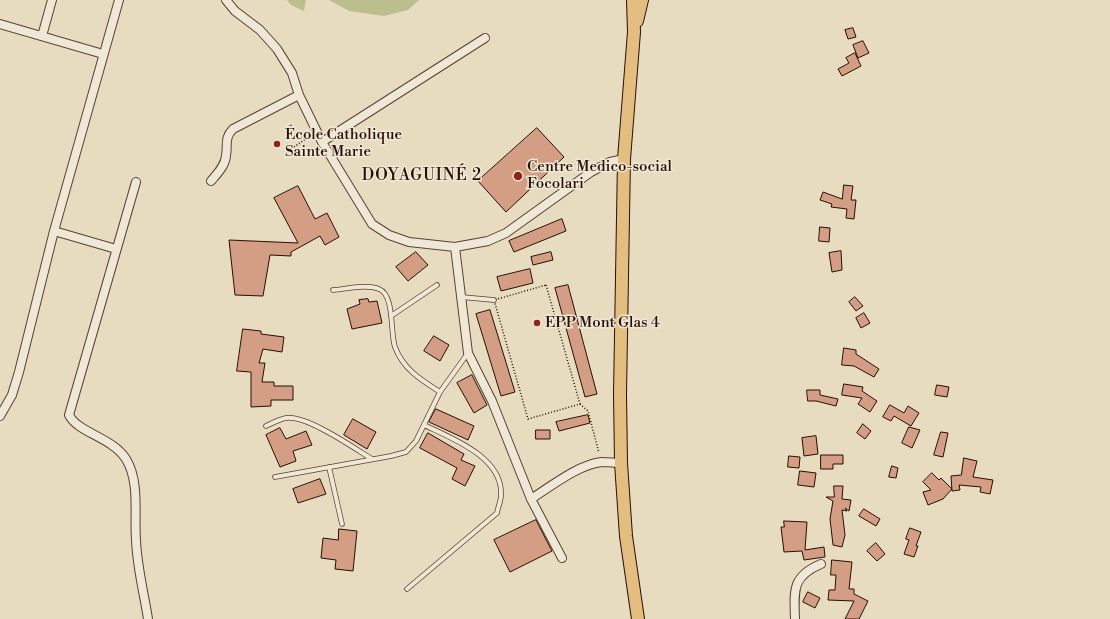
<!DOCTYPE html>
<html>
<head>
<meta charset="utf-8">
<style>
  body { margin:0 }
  canvas { display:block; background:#e7dbc0 }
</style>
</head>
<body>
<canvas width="1110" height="619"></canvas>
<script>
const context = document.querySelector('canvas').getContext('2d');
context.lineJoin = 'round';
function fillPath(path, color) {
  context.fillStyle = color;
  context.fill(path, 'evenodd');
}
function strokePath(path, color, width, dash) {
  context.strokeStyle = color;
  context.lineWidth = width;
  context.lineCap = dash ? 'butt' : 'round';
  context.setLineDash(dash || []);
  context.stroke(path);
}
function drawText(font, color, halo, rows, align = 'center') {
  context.font = font + ' "Libre Bodoni",serif';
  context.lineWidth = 3;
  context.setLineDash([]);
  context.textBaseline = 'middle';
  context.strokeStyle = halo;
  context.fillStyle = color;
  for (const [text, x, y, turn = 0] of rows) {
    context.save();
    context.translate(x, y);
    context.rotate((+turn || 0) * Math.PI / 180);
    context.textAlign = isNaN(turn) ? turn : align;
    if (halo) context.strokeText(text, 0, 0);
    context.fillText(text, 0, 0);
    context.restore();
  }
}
fillPath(new Path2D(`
  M287,0H306L304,11L291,5Z
  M329,0H419L408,10L384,16L349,11Z`), '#bcbe8e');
const building = new Path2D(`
  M853,28L856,37L848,39L845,30Z
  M863,41L869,53L858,58L853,45Z
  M855,53L861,66L842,76L838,69L849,63L846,58Z
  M537,128L564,157L506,212L478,181Z
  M844,185L853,186L851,200H856L854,219L846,218L847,209L831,207L832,204L820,200L823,192L842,199Z
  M298,186L315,219L327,213L339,237L325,245L320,236L291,252V256L270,255L263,296L235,295L229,240L298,243L274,198Z
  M562,219L566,231L514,252L509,241Z
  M820,227L830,228L829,242L819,241Z
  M841,251L842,270L832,272L829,253Z
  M416,252L428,265L408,281L396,267Z
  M551,252L553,260L533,265L531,257Z
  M530,269L533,283L501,291L497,277Z
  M568,285L597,394L585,397L555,288Z
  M855,297L863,306L856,311L849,302Z
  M368,299L369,302L377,301L382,323L352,329L347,309L360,304L359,300Z
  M490,310L515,392L501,396L476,314Z
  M864,313L870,323L861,328L856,318Z
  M243,329L261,331V334L284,337L282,352L263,349L259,363H265L262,382H274V386H293V400H271V406L251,407V372L237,371Z
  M434,336L449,345L440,361L424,351Z
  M844,348L856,350V354L879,369L874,377L854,366L842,365Z
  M472,375L487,405L474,413L457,383Z
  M844,384L863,387L862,391L877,401L870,412L858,404L862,398L842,395Z
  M937,385L949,387L947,397L935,395Z
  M807,390H820V395L838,399L836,406L816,401H808Z
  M890,405L904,413L908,406L919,413L911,426L894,416L891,421L883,417Z
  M436,409L474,426L468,440L429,422Z
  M588,415L590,423L559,431L556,422Z
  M353,419L376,432L367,449L344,435Z
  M863,424L871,431L865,439L857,433Z
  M909,427L920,430L912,448L902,443Z
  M280,428L286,439L306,431L312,445L293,451L296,461L280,467L266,435Z
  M536,430H550V439H536Z
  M941,432L948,433L943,457L934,455Z
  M428,433L464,454L461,460L475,466L465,486L452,479L457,468L420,448Z
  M816,436L818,454L804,456L802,438Z
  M821,455H843V464H833V469H821Z
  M789,456L800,457L799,468L788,467Z
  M964,458L977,461L973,477L993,480L990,494L980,492L981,487L959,485L960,490L952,491L951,476L961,475Z
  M892,466L898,468L896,478L889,477Z
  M800,471L816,473L814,487L798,485Z
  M932,473L939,480L941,478L952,489L943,499L928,505L923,492L931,490L923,482Z
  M320,479L326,494L298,503L293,489Z
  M834,486H843L842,499L851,500L849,511L845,508L847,511L842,510L845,535L842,547L833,545L830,519L833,501L826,497H834Z
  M864,509L880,519L876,526L859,516Z
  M536,520L552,551L510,572L494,540Z
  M784,521L807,522L805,550L824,547L825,557L804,560L802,551L784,552L781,527H784Z
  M910,528L921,532L916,546H918L914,557L904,554L909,540L906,539Z
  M339,529L357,531L353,571L335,569L336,560L321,558L323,538L338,540Z
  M876,543L885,554L877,561L867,551Z
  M832,560L852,562L849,589H854V594L868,601L859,619H845L854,601L828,600L829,590H835L836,575H831Z
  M808,592L820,598L815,608L803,602Z`);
fillPath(building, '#d39e83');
strokePath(building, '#280e03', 1);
const service = new Path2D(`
  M333,290C347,289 366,284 379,289C395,295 390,334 395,347C403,369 421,380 440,392
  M461,297L494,300
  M391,316L437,285
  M266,426C272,423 280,419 286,418C307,415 354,448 372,459
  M329,467L342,524
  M275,477L391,456L406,452L416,441L440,392L468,353
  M407,589L497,513C498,507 501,501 501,495C503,457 451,438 424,425`);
const minor = new Path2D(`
  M226,0L235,11L260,30L277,49L292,73L299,95L322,142L372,224L389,235L409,242L455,247L488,241L506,233L591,172L610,162L624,159
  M0,24L103,54
  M42,36L52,0
  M322,142L485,38
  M211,181C217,174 225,166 226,156C228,144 224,138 233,129L299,95
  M136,182L69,415C78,433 112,437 126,459C140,482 134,514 136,540C137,567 144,593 148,619
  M54,231L116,249
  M455,247L468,353L492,401L531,499L562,558
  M0,416L12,395L19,372L54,231L119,0
  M531,499C550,487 579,464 602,462C608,462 615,463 621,463
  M795,619C794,590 792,576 821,564`);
const primary = new Path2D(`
  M633,0L634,32L624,159L620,394L621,463L626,536L638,619
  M637,21L642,0`);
strokePath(service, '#584132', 5.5);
strokePath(minor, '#584132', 10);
strokePath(primary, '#280e03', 14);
strokePath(new Path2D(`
  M294,147L310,136
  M546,285L580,404L528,419L494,300Z
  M580,404L588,411L599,453`), '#280e03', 1.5, [1, 2]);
strokePath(service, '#efe8d6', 4);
strokePath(minor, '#efe8d6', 8);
strokePath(primary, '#e4be80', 12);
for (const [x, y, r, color] of [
  [277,144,4,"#8f2418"],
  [518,176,5,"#8f2418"],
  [537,323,4,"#8f2418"]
]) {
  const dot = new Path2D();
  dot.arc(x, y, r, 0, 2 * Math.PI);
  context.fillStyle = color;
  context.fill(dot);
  strokePath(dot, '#efe8d6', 1.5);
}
drawText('15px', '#280e03', '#efe8d6', [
  ["École Catholique",285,135],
  ["Sainte Marie",285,152],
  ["Centre Medico-social",527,167],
  ["Focolari",527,184],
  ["EPP Mont Glas 4",545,323]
], 'left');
context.letterSpacing = '1px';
drawText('16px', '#280e03', '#efe8d6', [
  ["DOYAGUINÉ 2",422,176]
]);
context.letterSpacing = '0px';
</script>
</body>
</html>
